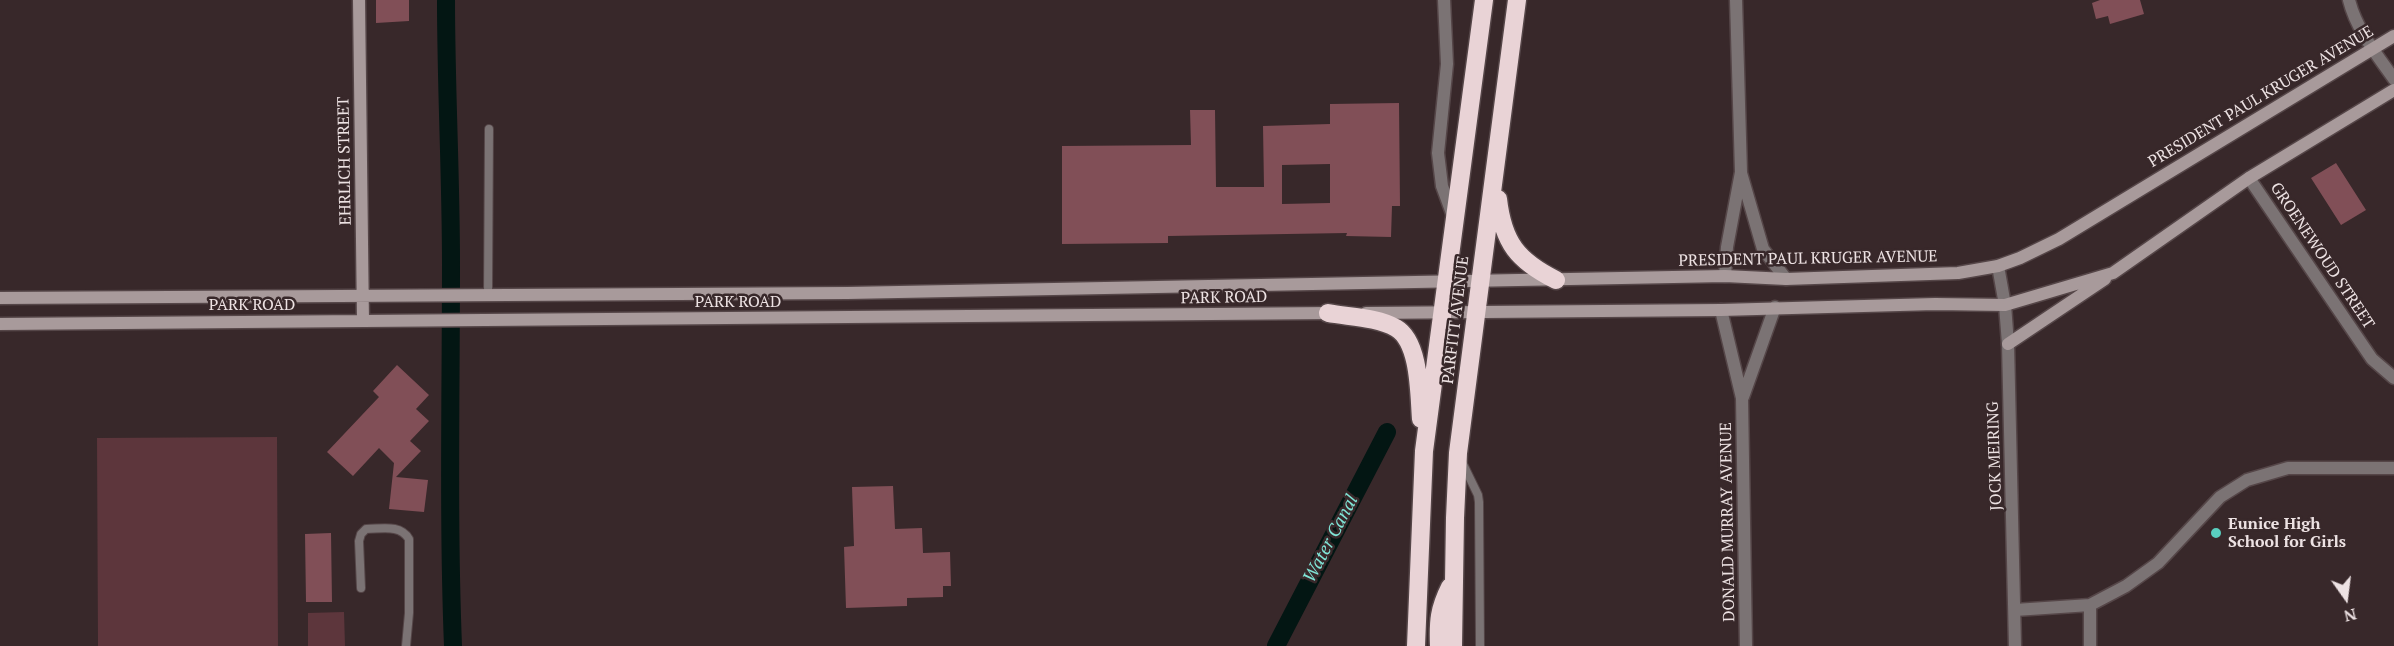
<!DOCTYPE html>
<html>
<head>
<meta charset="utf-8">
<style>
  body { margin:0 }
  #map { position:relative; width:2394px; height:646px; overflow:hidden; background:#38282a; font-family:"PT Serif",serif }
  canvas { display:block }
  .north { position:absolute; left:2316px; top:568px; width:60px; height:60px; -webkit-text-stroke:4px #38282a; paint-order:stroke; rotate:166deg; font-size:16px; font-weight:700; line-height:24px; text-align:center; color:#ede2e3 }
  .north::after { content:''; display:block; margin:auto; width:21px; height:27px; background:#ede2e3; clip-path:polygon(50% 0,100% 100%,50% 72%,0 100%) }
</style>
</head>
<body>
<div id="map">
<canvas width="2394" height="646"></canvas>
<div class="north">N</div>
</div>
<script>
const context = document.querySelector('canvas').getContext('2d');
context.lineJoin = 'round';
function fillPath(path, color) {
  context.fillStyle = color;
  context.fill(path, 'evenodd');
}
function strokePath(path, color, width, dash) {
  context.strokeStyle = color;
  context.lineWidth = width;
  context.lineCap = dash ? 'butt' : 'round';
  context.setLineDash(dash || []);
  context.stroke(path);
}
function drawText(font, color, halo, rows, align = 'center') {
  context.font = font + ' "PT Serif",serif';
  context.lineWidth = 5;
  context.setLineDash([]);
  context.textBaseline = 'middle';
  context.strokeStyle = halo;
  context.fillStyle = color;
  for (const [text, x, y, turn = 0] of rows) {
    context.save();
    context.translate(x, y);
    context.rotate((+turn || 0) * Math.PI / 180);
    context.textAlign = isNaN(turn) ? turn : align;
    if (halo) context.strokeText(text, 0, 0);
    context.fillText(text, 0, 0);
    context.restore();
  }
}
fillPath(new Path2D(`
  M277,437L278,646H98L97,438Z
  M344,612L345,646H308V613Z`), '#5d363c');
strokePath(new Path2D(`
  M446,0C446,88 451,176 451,264C451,391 448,519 453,646
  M1276,646L1387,432`), '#031613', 18);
fillPath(new Path2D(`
  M376,0H409V21L376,23Z
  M2100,0H2140L2144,14L2110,24L2108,16L2096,19L2092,3Z
  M1399,103L1400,206H1392L1391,237L1346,236L1347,233L1168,236V243L1062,244V146L1191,145L1190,110H1215L1216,187H1264L1263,126L1330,124V104ZM1330,164V203L1282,204V165Z
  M2336,163L2366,210L2341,225L2311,178Z
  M397,365L429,395L416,409L429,421L410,441L421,451L396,477L428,480L424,512L389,509L394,463L379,448L353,476L327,452L379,397L373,391Z
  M893,486L895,529L922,528L923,553L950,552L951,586H943V597L907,598V606L846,608L844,547L854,546L852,487Z
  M331,533L332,602H306L305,534Z`), '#814f57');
const lane = new Path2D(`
  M488,295L489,129
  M1462,462L1478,495L1479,502L1480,646
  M361,588L359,541L361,534L366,529C382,529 400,524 409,539V613L406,646`);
const street = new Path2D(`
  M1444,0L1447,64L1438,153L1442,186L1453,216
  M2349,0C2356,29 2377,55 2394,79
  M1741,173L1763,249L1786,279
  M2249,178L2372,359L2394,378
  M1998,266L2005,305L2008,344L2015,646
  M1725,276L1727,247L1741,172L1736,0
  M1721,310L1742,398L1746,646
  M1743,397L1775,307
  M2015,610L2090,605L2126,586L2158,563L2220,497L2247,480L2288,468H2394
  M2090,646V605`);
const secondary = new Path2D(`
  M359,0L363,321
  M0,298L847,293L1725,276L1786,279L1958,273L1998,266L2020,258L2059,239L2394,36
  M1366,313L1721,310L1935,304L2005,305L2113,273L2249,178L2394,90
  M0,324L1333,313
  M2008,344L2105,279`);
const highway = new Path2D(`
  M1498,199C1503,243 1518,261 1556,280
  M1328,313C1349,317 1377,317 1396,328C1420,342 1419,394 1421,419
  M1416,646L1424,451L1484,0
  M1439,646C1438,621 1439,609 1450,587
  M1453,646L1455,518L1458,453L1517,0`);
strokePath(lane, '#554648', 10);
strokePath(street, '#554648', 15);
strokePath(secondary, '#554648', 15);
strokePath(highway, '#554648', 21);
strokePath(lane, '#7b7374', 8);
strokePath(street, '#7b7374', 12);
strokePath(secondary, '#a89a9b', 12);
strokePath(highway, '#e9d3d6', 18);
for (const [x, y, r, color] of [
  [2216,533,6,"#59cebf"]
]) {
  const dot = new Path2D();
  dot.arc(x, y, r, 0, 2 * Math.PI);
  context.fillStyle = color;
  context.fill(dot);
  strokePath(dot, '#38282a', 2);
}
drawText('16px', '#ede2e3', '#38282a', [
  ["PRESIDENT PAUL KRUGER AVENUE",2261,97,-31],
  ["EHRLICH STREET",345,161,-91],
  ["GROENEWOUD STREET",2322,256,56],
  ["PRESIDENT PAUL KRUGER AVENUE",1808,259,-1],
  ["PARK ROAD",1224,298,-1],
  ["PARK ROAD",738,302],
  ["PARK ROAD",252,305],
  ["PARFITT AVENUE",1456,320,-83],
  ["JOCK MEIRING",1995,456,-92],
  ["DONALD MURRAY AVENUE",1728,522,-91]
]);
drawText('bold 16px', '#ede2e3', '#38282a', [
  ["Eunice High",2228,524],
  ["School for Girls",2228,542]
], 'left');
drawText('italic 18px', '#80e5d7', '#38282a', [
  ["Water Canal",1331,539,-62]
]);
</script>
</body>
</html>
